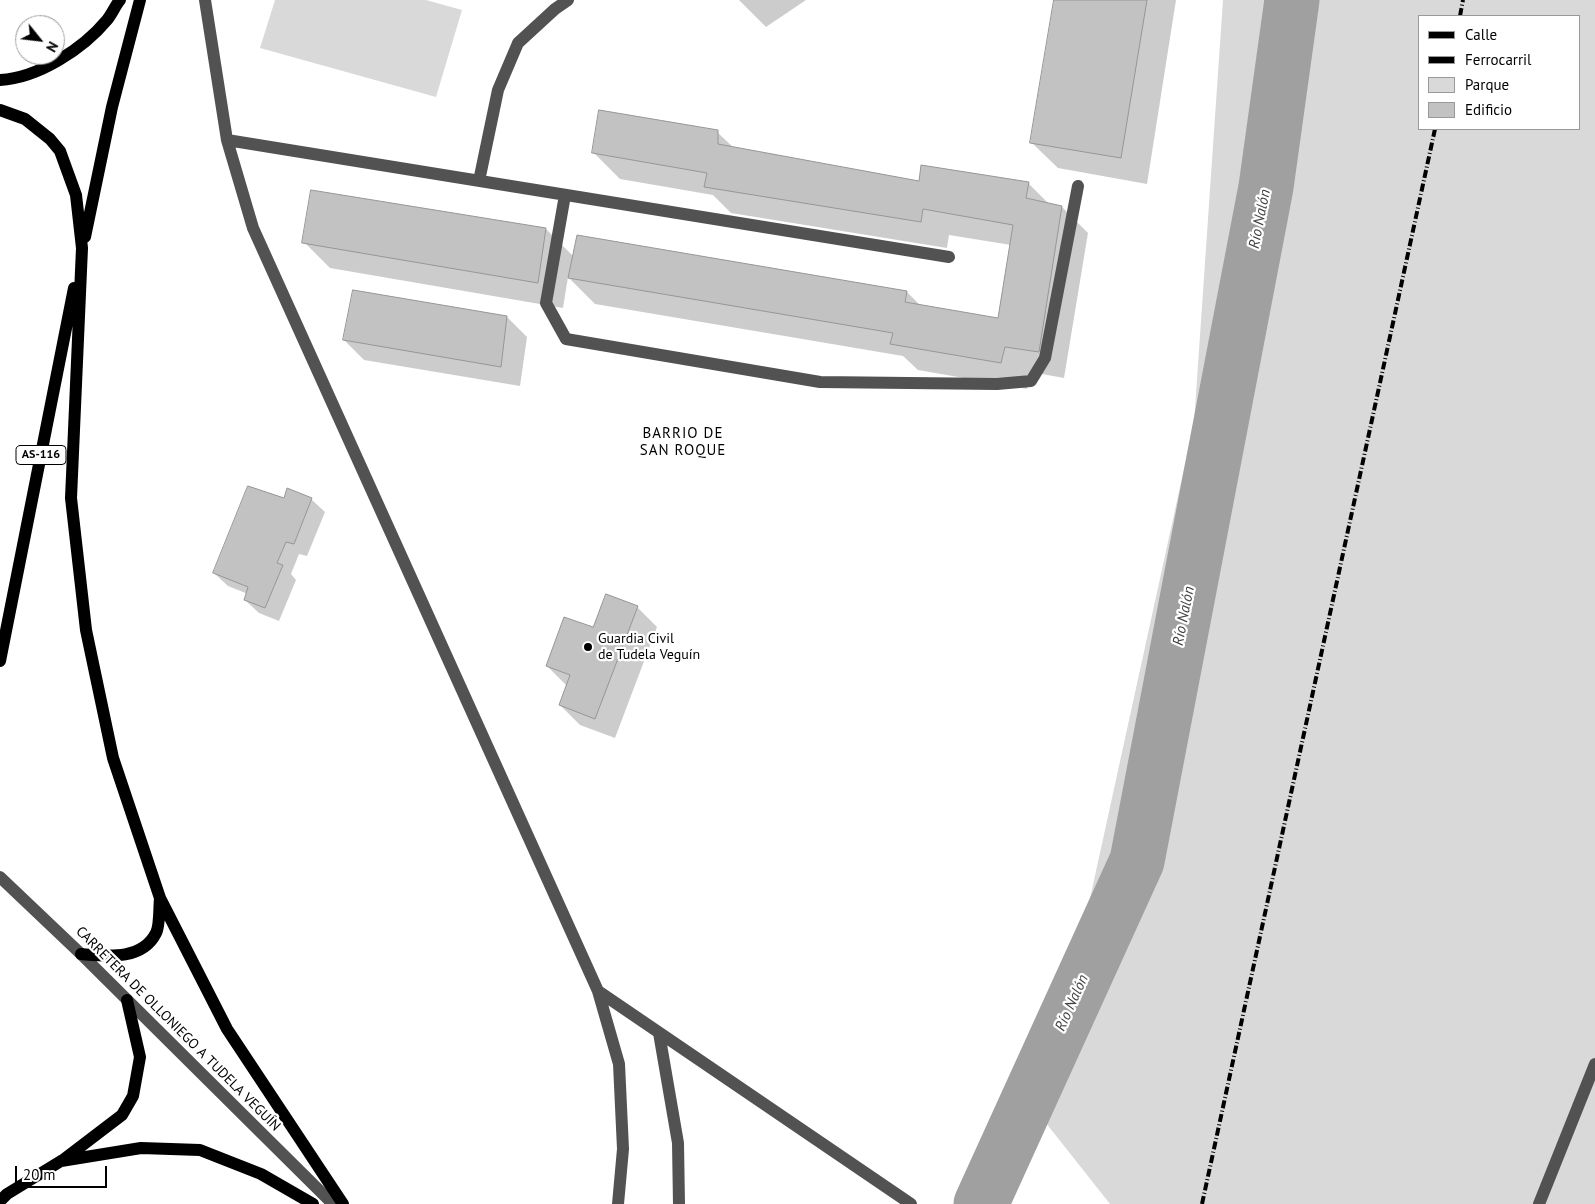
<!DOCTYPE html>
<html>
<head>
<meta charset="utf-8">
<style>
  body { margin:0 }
  #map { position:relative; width:1595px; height:1204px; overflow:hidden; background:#fff; font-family:"PT Sans",sans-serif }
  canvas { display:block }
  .legend { position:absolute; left:1418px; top:15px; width:162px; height:115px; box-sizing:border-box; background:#fff; border:1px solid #999; margin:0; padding:6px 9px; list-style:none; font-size:15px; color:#000 }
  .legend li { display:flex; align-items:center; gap:10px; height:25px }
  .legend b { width:25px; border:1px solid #999 }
  .north { position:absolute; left:15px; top:15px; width:50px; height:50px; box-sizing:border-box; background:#fff; border:1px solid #999; border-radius:50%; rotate:119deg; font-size:14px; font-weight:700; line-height:20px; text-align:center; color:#000 }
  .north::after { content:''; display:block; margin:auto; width:18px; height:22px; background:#000; clip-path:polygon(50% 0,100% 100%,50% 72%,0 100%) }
  .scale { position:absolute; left:15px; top:1166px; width:92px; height:22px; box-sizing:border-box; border:2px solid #000; border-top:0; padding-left:6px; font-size:15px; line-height:18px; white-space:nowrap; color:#000; -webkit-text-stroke:4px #fff; paint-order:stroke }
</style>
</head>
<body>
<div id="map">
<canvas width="1595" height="1204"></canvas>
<ul class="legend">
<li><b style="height:6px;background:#000"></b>Calle</li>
<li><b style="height:6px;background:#000"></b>Ferrocarril</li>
<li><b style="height:14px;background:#d9d9d9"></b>Parque</li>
<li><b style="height:14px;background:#c2c2c2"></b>Edificio</li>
</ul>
<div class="north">N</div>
<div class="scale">20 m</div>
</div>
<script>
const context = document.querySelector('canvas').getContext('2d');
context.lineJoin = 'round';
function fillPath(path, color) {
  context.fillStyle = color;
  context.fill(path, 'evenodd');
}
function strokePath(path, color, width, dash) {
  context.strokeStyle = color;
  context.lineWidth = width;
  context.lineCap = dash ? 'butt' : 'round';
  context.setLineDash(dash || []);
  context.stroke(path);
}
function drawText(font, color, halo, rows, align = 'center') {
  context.font = font + ' "PT Sans",sans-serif';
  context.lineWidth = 4.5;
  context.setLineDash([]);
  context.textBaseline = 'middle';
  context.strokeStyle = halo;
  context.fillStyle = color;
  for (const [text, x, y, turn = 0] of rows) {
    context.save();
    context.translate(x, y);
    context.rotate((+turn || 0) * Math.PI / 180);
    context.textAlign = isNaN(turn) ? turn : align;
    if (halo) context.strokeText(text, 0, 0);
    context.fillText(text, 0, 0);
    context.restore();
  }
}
fillPath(new Path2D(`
  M275,0H426L462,10L436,97L260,48Z
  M1223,0H1595V1204H1110L1042,1118L1194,423ZM1419,16H1579V129H1419Z`), '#d9d9d9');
fillPath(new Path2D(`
  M739,0H806L766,27Z
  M1056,0H1176L1147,184L1058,168L1032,143Z
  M717,132L734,148L921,182L1028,183L1049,204L1062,207L1088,233L1064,378L1031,372L1027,389L918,370L903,356L595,304L568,277L563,308L330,268L304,242L546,229L574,257L907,292L921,306L999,320L1011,245L949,235L947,248L731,213L713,195L620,179L594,153Z
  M507,317L527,337L520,386L364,360L344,340Z
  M285,499H311L325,512L307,556L299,554L291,574L296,580L279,621L259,613L245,600L248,594L228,586L214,573Z
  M637,607L657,627L615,738L580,725L560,705L567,686L547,666L594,629Z`), '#0003');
strokePath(new Path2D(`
  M981,1204L1137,861L1266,187L1292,0`), '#a0a0a0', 55);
const building = new Path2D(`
  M1054,0H1147L1121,158L1030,143Z
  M599,110L718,130V144L919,181L921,165L1029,182L1026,198L1062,206L1039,352L1005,347L1001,363L890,344L893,333L568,278L577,235L907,291L905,302L998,318L1013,225L923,209L921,222L704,187L707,173L592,153Z
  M311,190L546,228L538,283L302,243Z
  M353,290L507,316L501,367L343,340Z
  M248,486L284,498L287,488L312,498L294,544L286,542L277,563L283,565L265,608L244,600L248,587L213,573Z
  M606,594L638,606L595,719L559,705L570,675L546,666L564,617L593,627Z`);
fillPath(building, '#c2c2c2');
strokePath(building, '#969696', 1);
strokePath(new Path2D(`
  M205,0L227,140L253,228L598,991L619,1064L623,1149L618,1204
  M227,140L949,257
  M479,181L498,90L518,43L555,9L568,0
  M565,195L546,303L566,339L820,382L997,384L1031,381L1045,358L1078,186
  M0,877L81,954L333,1204
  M598,991L911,1204
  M659,1033L678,1143L679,1204
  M1539,1204L1595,1064`), '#525252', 12);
strokePath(new Path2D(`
  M0,80C38,78 83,49 107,20C112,14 115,6 120,0
  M0,110L25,119L50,139L60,151L76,195L82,248L71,498L86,630L113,758L160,898L227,1029L343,1204
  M85,237L112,107L140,0
  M0,661L74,288
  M81,954C106,956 142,961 156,933C160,926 159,907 160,898
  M63,1160L122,1115L133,1096L140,1057L127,1000
  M0,1201L7,1194L61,1161L141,1148L200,1150L261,1174L313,1204`), '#000', 12);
strokePath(new Path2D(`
  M1460,16L1463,0
  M1202,1204L1435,129`), '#000', 4, [8, 2.5, 1, 2.5]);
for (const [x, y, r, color] of [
  [588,647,5,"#000"]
]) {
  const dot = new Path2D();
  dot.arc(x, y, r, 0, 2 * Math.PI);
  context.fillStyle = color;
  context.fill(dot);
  strokePath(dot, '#fff', 2);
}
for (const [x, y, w] of [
  [41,455,50]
]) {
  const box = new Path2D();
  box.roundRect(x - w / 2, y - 9.5, w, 19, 4);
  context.fillStyle = '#fff';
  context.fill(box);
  strokePath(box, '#000', 1);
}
drawText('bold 12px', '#000', null, [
  ["AS-116",41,455]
]);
drawText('14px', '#000', '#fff', [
  ["Guardia Civil",598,639],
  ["de Tudela Veguín",598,655]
], 'left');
drawText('14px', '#000', '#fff', [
  ["CARRETERA DE OLLONIEGO A TUDELA VEGUÍN",178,1029,45]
]);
drawText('italic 15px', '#414141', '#fff', [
  ["Río Nalón",1260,219,-79],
  ["Río Nalón",1184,616,-79],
  ["Río Nalón",1072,1003,-66]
]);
context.letterSpacing = '1px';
drawText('15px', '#000', '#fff', [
  ["BARRIO DE",683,434],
  ["SAN ROQUE",683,451]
]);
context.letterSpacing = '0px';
</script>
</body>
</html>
